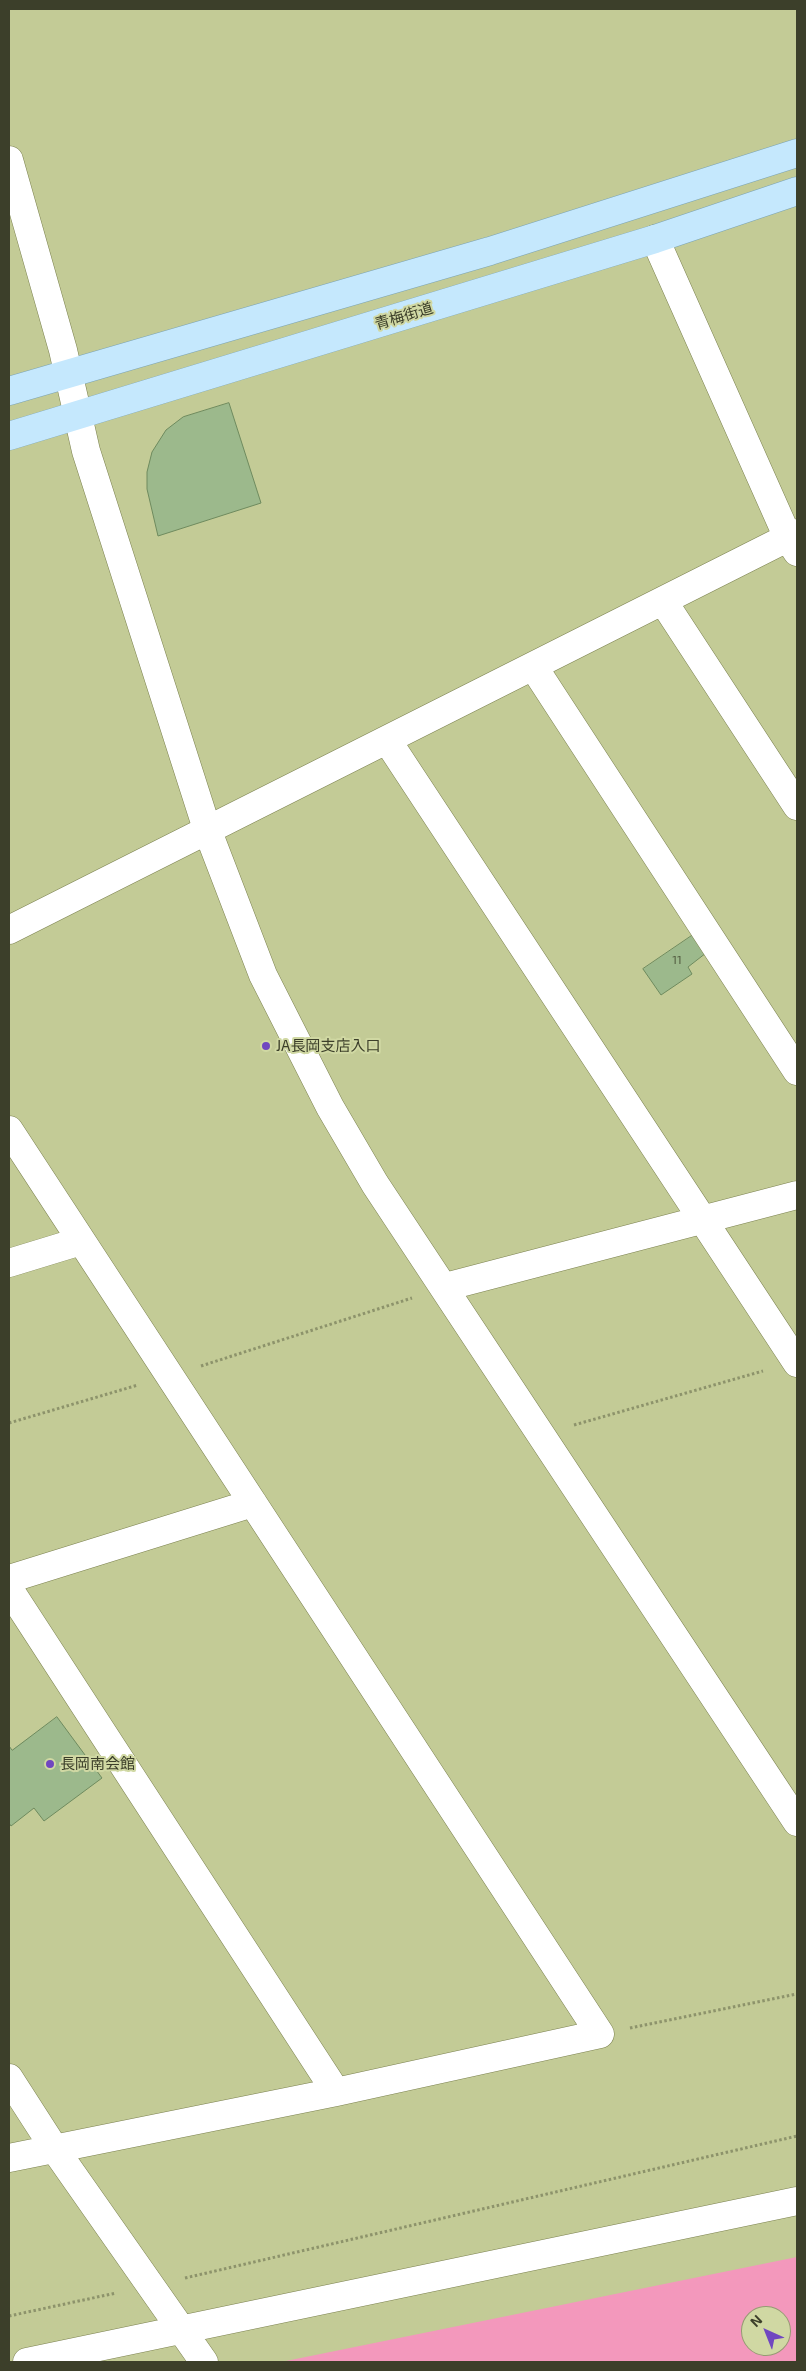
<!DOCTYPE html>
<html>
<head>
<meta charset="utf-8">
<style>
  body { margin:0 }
  #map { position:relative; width:806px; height:2371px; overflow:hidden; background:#c3cb96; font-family:"Exo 2",sans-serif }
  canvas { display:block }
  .frame { position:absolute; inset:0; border:10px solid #3c3f2a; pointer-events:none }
  .north { position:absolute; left:741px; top:2306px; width:50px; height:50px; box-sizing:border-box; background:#d0d8a3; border:1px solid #959b73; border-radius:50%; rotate:316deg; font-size:14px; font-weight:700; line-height:20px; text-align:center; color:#3c3f2a }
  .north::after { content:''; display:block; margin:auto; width:18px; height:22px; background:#7047c0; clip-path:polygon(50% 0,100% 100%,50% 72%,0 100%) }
</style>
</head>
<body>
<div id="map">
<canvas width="806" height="2371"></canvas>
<div class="frame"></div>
<div class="north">N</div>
</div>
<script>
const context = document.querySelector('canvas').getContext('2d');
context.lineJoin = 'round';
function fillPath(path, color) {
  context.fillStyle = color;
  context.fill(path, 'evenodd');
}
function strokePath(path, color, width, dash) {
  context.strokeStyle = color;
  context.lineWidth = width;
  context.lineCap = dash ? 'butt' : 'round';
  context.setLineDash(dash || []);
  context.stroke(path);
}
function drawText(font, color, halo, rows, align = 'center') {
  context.font = font + ' "Exo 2","Noto Sans JP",sans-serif';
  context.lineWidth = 4;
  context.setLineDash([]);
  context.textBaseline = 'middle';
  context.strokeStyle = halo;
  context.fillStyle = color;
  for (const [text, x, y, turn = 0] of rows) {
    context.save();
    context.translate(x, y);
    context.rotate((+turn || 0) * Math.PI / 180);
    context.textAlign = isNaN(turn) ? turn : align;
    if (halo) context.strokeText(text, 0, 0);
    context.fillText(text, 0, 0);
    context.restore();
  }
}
fillPath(new Path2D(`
  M797,2257V2362H281ZM751,2316H781V2346H751Z`), '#f398bc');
const building = new Path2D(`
  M229,403L261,503L158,536L147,489V472L152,452L166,430L183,417Z
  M693,935L706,953L688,967L692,974L661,995L643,969Z
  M57,1717L102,1778L44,1821L34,1808L11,1826L9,1823V1746L12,1750Z`);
fillPath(building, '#9cb98c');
strokePath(building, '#6e8a5e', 1);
const minor = new Path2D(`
  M9,160L63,350L86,451L207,829L263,975L330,1107L375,1184L797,1822
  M655,239L788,538L797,552
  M663,601L797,806
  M533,666L797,1071
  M387,740L797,1363
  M9,930L797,533
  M9,1130L600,2034L336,2092L9,2158
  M9,1263L81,1241
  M445,1287L797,1195
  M9,1579L253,1503
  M9,1589L336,2092
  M9,2078L54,2148L204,2362
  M27,2362L797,2201`);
const major = new Path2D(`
  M9,391L490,251L797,153
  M9,436L655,239L797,191`);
strokePath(minor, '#7c8250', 29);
strokePath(major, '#7ca3b2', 29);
strokePath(new Path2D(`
  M201,1366L412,1298
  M9,1423L138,1385
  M574,1425L763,1371
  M630,2028L797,1994
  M185,2278L797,2136
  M9,2316L116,2293`), '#8d936b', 3, [2.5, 2.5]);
strokePath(minor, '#fff', 28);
strokePath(major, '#c5e8fd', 28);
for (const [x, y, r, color] of [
  [266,1046,5,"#7047c0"],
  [50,1764,5,"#7047c0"]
]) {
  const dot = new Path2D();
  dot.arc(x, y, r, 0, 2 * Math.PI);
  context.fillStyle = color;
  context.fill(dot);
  strokePath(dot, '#d0d8a3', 2);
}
drawText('12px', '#545e42', null, [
  ["11",677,960]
]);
drawText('15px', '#3c3f2a', '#d0d8a3', [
  ["青梅街道",404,316,-17]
]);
drawText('15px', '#3c3f2a', '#d0d8a3', [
  ["JA長岡支店入口",276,1046],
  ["長岡南会館",60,1764]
], 'left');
</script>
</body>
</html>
